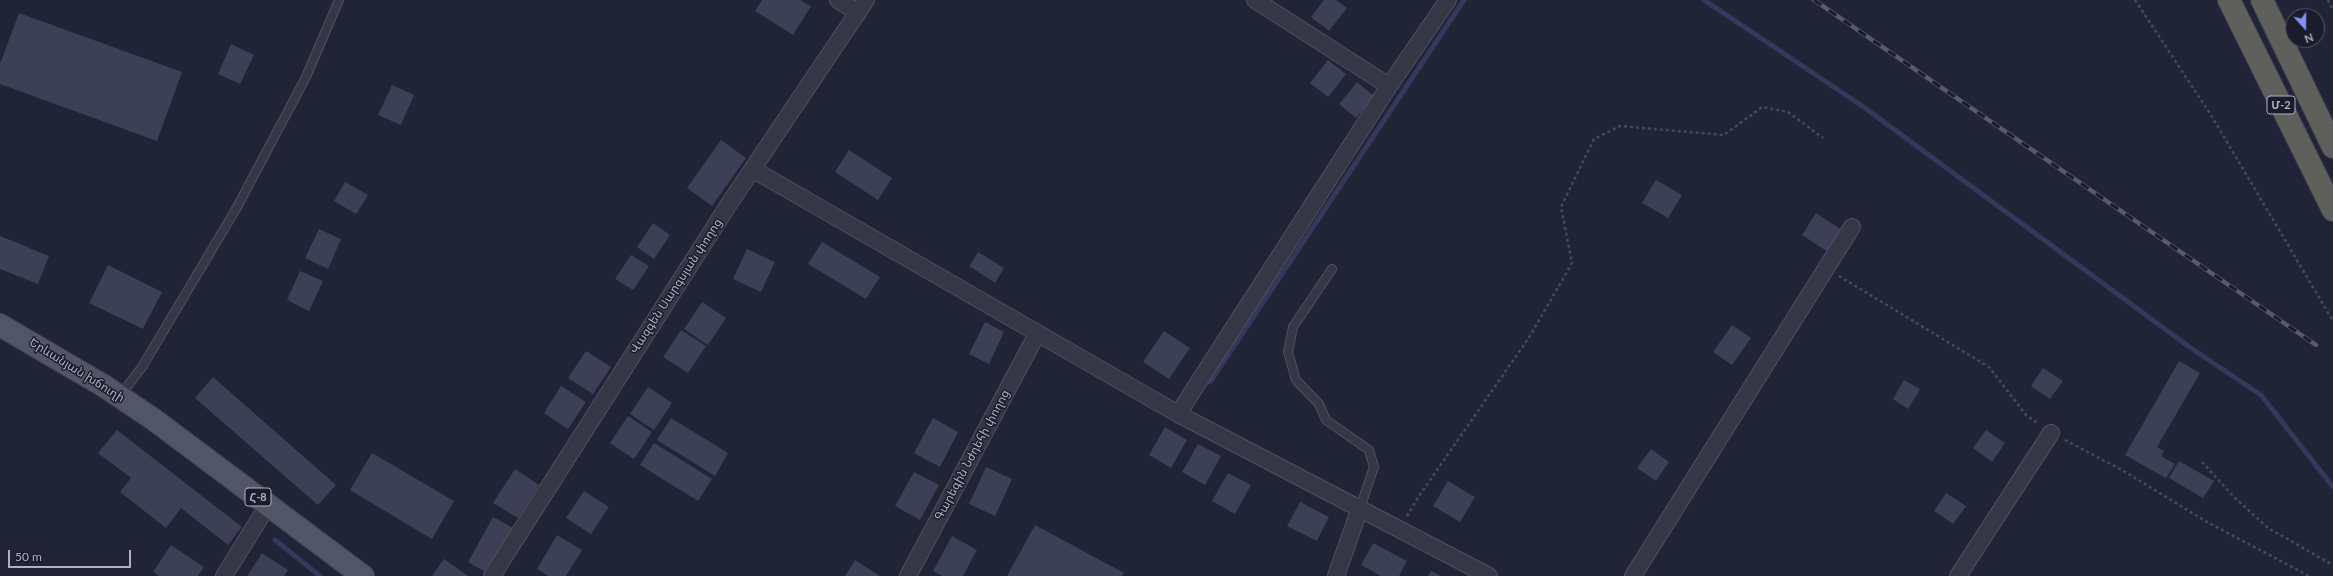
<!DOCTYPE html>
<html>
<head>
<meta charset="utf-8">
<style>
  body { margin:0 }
  #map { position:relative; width:2333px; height:576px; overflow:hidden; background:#212436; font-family:Lato,sans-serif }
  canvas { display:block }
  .north { position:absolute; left:2285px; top:8px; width:40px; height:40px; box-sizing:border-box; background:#1a1c2b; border:1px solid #565868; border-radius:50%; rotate:159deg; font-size:11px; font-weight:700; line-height:16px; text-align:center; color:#afb1c3 }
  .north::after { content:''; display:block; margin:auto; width:14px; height:18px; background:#868ff2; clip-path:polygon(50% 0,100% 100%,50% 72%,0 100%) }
  .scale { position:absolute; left:8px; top:550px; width:123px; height:18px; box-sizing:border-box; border:2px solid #afb1c3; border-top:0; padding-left:5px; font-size:12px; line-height:14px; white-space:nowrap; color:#afb1c3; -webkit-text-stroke:3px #1a1c2b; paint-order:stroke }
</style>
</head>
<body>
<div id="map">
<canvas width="2333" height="576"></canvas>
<div class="north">N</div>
<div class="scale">50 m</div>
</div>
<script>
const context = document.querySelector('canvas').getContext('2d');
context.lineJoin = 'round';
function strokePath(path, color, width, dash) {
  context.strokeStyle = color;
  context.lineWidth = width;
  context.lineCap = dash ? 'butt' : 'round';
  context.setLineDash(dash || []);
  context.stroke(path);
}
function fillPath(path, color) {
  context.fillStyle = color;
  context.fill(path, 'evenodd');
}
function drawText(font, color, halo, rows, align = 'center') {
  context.font = font + ' Lato,"Noto Sans Armenian",sans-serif';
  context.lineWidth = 3;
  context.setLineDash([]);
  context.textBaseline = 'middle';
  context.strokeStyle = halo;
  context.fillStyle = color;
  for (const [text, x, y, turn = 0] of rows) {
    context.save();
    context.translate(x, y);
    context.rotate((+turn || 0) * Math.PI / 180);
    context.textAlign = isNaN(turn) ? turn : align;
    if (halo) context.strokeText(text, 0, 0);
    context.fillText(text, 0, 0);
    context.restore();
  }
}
strokePath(new Path2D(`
  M1704,0L1865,108L2188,346L2261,395L2333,487
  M1210,382L1464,0
  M275,540L320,576`), '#34385b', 5);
fillPath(new Path2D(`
  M762,0H800L811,6L793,35L755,11Z
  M1324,0H1336L1347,8L1329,31L1311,17Z
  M19,13L182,72L157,141L0,84V64Z
  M231,44L254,55L240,84L218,74Z
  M1328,60L1346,74L1328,97L1310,83Z
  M1357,82L1374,96L1356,118L1339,104Z
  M392,85L414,95L401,125L378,115Z
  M721,140L746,158L712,206L687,188Z
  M849,150L892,178L878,200L835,172Z
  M1656,180L1682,195L1668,218L1642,203Z
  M345,182L368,195L356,214L334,201Z
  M1816,213L1842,230L1828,252L1802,235Z
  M653,223L670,235L654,259L637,247Z
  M319,229L341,239L328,269L305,258Z
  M0,236L49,256L38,284L0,269Z
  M822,242L880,277L866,299L808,264Z
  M747,249L775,262L761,292L733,279Z
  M978,252L1004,268L995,283L969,266Z
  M631,255L649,266L633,290L615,279Z
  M108,265L162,292L143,329L89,303Z
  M300,271L323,281L309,311L287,300Z
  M702,302L726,318L708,345L684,329Z
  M985,322L1004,332L989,364L969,354Z
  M1732,325L1751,338L1732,365L1713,352Z
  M681,330L706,346L688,373L663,357Z
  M1164,331L1190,348L1169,379L1143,362Z
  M586,351L611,367L593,394L568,378Z
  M2179,361L2200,373L2157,447L2164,451L2161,456L2175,464L2166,478L2125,455Z
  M2043,368L2063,381L2050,399L2031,386Z
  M213,377L336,485L318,505L195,398Z
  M1904,380L1920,389L1908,409L1893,399Z
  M561,386L586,402L568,429L544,413Z
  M648,387L672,403L654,430L630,414Z
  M628,416L652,432L634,459L610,443Z
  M671,418L728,453L715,476L657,440Z
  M933,418L958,432L940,467L914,453Z
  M1165,427L1187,440L1171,468L1149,455Z
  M117,430L242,527L228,545L181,508L166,528L120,492L131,478L98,453Z
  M1986,430L2005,443L1992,462L1973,448Z
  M654,443L712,479L698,501L640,465Z
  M1198,444L1221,456L1205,485L1182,472Z
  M1651,449L1669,462L1656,481L1637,468Z
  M372,453L454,501L432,539L350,490Z
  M2179,461L2214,481L2203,498L2169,478Z
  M986,467L1012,479L995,516L969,504Z
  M515,469L539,485L518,518L493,503Z
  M914,472L939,485L920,520L895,506Z
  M1228,473L1251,485L1235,514L1212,501Z
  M1448,481L1475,497L1460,522L1433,506Z
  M584,491L609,507L591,534L566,518Z
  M1946,493L1966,506L1953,524L1934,511Z
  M1300,502L1329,517L1317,541L1287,526Z
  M493,517L513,528L487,573L468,562Z
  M1035,525L1124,573L1122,576H1007Z
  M557,535L582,550L566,576H548L537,569Z
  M952,536L977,550L963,576H942L933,571Z
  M1373,543L1407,561L1399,576H1381L1361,565Z
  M171,545L204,567L198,576H159L153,572Z
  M262,553L288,570L284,576H247Z
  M444,559L468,576H432Z
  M855,560L880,576H845Z
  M1431,571L1441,576H1428Z`), '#3d3f56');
const service = new Path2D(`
  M1332,269L1293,327L1288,352L1296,380L1319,404L1326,420L1369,450L1374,467L1360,508
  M120,396L142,367L236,209L306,77L339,0`);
const minor = new Path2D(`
  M838,0L858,13
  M1255,0L1389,86
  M754,170L1178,414L1489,576
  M1178,414L1389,86L1448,0
  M224,576L268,505
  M492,576L729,204L866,0
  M908,576L1037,334
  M1336,576L1360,508
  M1633,576L1852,227
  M1958,576L2051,433`);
const primary = new Path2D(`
  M0,325L104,386L153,419L363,576`);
const trunk = new Path2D(`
  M2229,0L2333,210
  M2262,0L2333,147`);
strokePath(service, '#4f5161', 10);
strokePath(minor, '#4f5161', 18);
strokePath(primary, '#3e4050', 24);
strokePath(trunk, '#3c3e4e', 24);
strokePath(new Path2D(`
  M2135,0L2211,115L2333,321
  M2328,0L2333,10
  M1839,276L1989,367L2026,415L2039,424
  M2065,440L2122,470L2207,522L2309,576
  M2202,462L2234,497L2268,528L2333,565
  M1407,516L1419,496L1530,336L1572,263L1561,207L1594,139L1620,126L1724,135L1762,107L1788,112L1823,138`), '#414c55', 2.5, [3, 3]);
strokePath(service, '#353747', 8);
strokePath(minor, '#353747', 16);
strokePath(primary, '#525567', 22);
strokePath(trunk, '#5f605c', 22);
const rail = new Path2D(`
  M1814,0L2316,345`);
strokePath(rail, '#57596e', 4.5);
strokePath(rail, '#1a1c2b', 3, [9]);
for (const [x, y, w] of [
  [2281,105,28],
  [258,497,26]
]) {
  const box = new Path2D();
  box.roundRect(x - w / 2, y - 9, w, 18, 3);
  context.fillStyle = '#1a1c2b';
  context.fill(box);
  strokePath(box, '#afb1c3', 1);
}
drawText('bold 11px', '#afb1c3', null, [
  ["Մ-2",2281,105],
  ["Հ-8",258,497]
]);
drawText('12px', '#afb1c3', '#1a1c2b', [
  ["Վազգեն Սարգսյան փողոց",676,286,-57],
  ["Երևանյան խճուղի",77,370,32],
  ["Գարեգին Նժդեհի փողոց",972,455,-62]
]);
</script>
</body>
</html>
